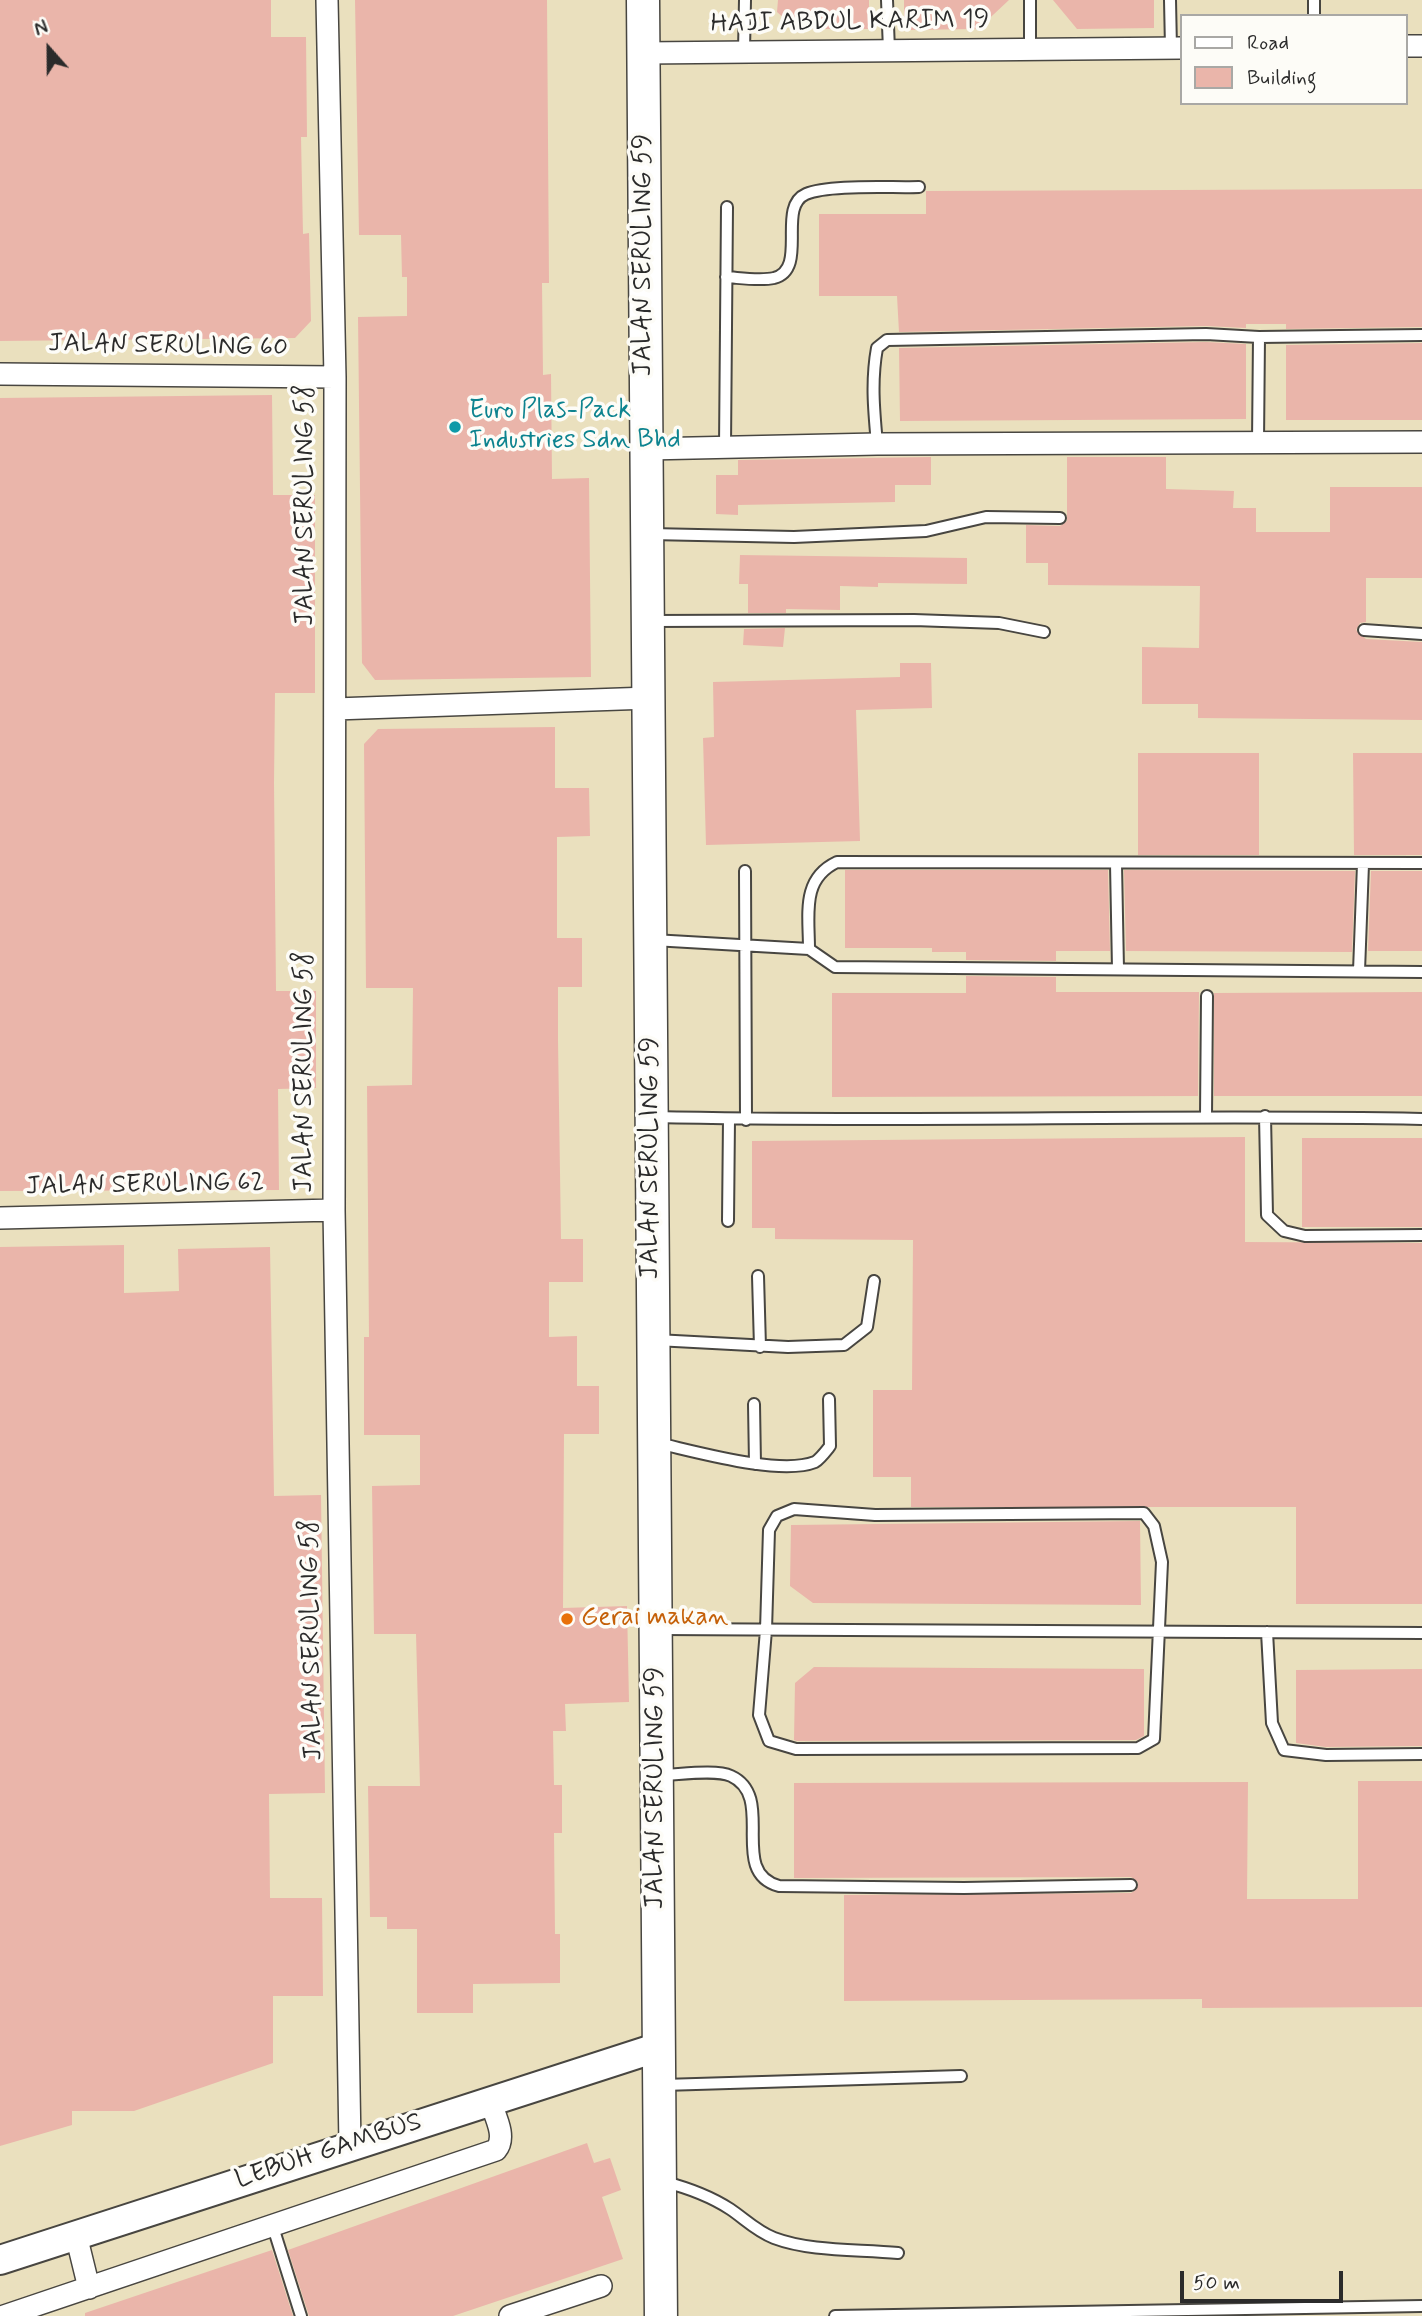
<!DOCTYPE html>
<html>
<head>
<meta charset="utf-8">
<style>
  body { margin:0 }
  #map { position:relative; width:1422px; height:2316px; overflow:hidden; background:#eae0be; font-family:Mynerve,sans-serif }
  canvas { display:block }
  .legend { position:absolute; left:1180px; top:14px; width:228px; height:91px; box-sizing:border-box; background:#fdfcf7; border:2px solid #a9a8a5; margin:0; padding:9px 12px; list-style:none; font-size:21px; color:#2b2b2b }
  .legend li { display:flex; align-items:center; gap:14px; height:35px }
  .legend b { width:35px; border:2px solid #a9a8a5 }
  .north { position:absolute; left:14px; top:14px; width:70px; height:70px; -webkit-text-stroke:5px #fdfcf7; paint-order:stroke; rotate:339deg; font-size:19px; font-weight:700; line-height:28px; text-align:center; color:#2b2b2b }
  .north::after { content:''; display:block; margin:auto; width:24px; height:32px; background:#2b2b2b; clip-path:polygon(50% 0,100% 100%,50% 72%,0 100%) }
  .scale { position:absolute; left:1180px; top:2271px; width:163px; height:32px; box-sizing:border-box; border:4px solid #2b2b2b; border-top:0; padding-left:9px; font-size:21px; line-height:24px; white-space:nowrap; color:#2b2b2b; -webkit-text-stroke:5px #fdfcf7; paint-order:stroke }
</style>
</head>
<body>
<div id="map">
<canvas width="1422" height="2316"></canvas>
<ul class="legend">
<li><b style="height:9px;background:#fff"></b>Road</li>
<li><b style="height:19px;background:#eab5aa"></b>Building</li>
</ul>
<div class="north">N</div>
<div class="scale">50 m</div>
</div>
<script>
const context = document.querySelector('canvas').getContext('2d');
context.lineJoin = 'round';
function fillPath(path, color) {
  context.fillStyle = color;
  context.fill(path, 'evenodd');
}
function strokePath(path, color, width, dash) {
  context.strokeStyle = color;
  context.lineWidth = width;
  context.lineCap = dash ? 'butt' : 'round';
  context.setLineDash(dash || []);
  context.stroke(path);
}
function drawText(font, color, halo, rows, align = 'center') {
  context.font = font + ' Mynerve,sans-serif';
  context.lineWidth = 7;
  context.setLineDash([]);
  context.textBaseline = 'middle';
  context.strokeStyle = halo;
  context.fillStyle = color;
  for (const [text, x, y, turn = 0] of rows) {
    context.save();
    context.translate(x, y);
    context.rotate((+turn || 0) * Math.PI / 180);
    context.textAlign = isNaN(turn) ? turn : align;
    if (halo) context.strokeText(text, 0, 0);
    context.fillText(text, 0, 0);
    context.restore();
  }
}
fillPath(new Path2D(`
  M0,0H271V37H306L307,137H301L303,234L309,233L311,321L295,338L0,341Z
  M355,0H547L549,283H542L543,375L551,374L552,479L589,478L591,677L375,680L362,663L358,317L407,316V277H402L401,235H359Z
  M778,0H869V29H796L777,12Z
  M904,0H1009L978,29L904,30Z
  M1053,0H1154V28L1077,29Z
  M1422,189V327L1286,329V324H1246V328L1206,326L899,332L897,296H819V214H926V191Z
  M1206,342L1246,344V419L900,421L899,348Z
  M1422,343V420H1286V345Z
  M272,395L273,495H315V693H275L274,783L276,991H316V1088L278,1089L279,1190L0,1191V398Z
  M931,457V485H895V502L738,505V515L716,514V475H738V460Z
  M1067,457H1166V489L1234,491L1233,508H1256V532H1330V487H1422V578H1366V622L1360,623L1356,630L1366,639L1422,642V720L1198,718V704H1142V647L1199,648L1200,586L1048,585V563H1026V525L1060,526L1067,521Z
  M740,555L967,558V584L878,583V587L840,586V610L786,609V613H748V584H739Z
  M785,628L783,647L743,645L744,629Z
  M900,663H931L932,708L856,710L860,841L706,845L703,738L714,737L713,682L900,677Z
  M555,727V788H589L590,836L557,837V938H582V987H558V1040L561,1239H583V1282H549V1337L577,1336V1386H599V1434H564L563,1608L627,1606L629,1702L565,1704L566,1731H553L554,1785H562V1833H554L555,1934H560V1983L473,1984V2013H417V1929H387V1917H370L368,1786H420L416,1634H374L372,1486L420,1485V1435H364V1337H369L367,1086L412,1085L413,988H366L364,744L378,729Z
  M1138,753H1259V855H1138Z
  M1353,753H1422V855H1354Z
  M845,870H1108L1110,951H1056V961L966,960V952H932V948H845Z
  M1124,870L1355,871L1352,952L1126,951Z
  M1371,871H1422V951H1368Z
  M966,976L1056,977V992H1199L1198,1096L832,1097V993H966Z
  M1422,992V1096H1214V993Z
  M1245,1137V1242L1422,1243V1604H1296V1507H911V1477H873V1390H912L913,1240L775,1239V1228H752V1141Z
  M1302,1138H1422V1227H1302Z
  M124,1245V1293L179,1291L178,1249L270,1247L274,1496L321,1495L325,1793L269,1794L270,1898H322L323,1996H273V2063L134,2111H72V2125L0,2146V1247Z
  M1140,1521L1141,1605L813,1603L790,1586L791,1525Z
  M814,1667L1144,1669V1736L1136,1740L797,1741L794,1740L795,1683Z
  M1422,1669V1746L1326,1747L1296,1743V1670Z
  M1358,1781H1422V2007L1202,2008V1999L844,2001V1895L1131,1893L1137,1889L1138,1882L1131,1877L794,1878V1783L1248,1782L1247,1899H1358Z
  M587,2143L594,2163L610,2158L621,2190L602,2197L623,2259L453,2316H309L288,2250Z
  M272,2250L293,2316H85V2313Z`), '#eab5aa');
const service = new Path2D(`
  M887,0L889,50
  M1170,0L1171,48
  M1314,16V0
  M1030,49V0
  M744,51L745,0
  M726,277C741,278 760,281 774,278C809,269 776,207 806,194C829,184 892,188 919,187
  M1258,442L1259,337
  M877,444C874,411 871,381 877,348L887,340L1206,334L1259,337L1422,335
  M725,447L727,207
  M650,534L794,537L926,531L986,517L1060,518
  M651,621L914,620L999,623L1044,632
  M1364,630L1422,634
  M1116,864L1118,969
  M745,871L746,1120
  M653,940L809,949L835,967L1422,972
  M809,949C809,914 801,879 837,862L1422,863
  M1359,971L1363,864
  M1206,1116L1207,996
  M1265,1116L1267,1215L1284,1231L1305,1236L1422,1235
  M655,1117C910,1123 1166,1114 1422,1119
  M728,1221L729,1119
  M758,1276L760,1347
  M656,1340L788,1347L844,1345L867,1327L874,1281
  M754,1404L755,1464
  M657,1443C694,1451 780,1476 815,1462C820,1459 826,1451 830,1446L829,1399
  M794,1509L875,1515L1144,1513L1154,1526L1162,1562L1154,1739L1138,1748L796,1749L769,1741L759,1715L766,1630L769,1530L777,1516Z
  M659,1629L1422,1633
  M1267,1632L1272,1723L1284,1750L1326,1755L1422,1754
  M659,1775C677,1775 716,1769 731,1776C777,1797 727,1872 779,1886L964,1888L1131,1885
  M663,2085L961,2076
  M665,2182C688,2188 710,2196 730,2209C745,2219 756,2231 774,2238C811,2252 859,2249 898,2253
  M273,2227L301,2316
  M835,2316L1422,2306`);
const minor = new Path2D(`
  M327,0L335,377L334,1210L350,2145
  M1406,46H1422
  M643,53L1182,48
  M0,374L335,377
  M647,449L877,444L1422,442
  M335,709L649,698
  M0,1218L334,1210
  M76,2235L89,2288
  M4,2316L496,2150C507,2137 495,2116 490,2101
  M510,2316L601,2286`);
const tertiary = new Path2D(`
  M0,2260L659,2047`);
const secondary = new Path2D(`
  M643,0L661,2316`);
strokePath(service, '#484641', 14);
strokePath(minor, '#484641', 24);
strokePath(tertiary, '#484641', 32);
strokePath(secondary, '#484641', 35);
strokePath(service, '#fff', 10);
strokePath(minor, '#fff', 21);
strokePath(tertiary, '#fff', 28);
strokePath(secondary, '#fff', 32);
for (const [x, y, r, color] of [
  [455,427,7,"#0f9aa8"],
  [567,1619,7,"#e8710a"]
]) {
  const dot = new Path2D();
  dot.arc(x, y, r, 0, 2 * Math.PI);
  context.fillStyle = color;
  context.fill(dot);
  strokePath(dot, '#fdfcf7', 2.5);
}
drawText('26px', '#2b2b2b', '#fdfcf7', [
  ["HAJI ABDUL KARIM 19",850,23,-1],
  ["JALAN SERULING 59",645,255,-90],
  ["JALAN SERULING 60",168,347,1],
  ["JALAN SERULING 58",307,505,-90],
  ["JALAN SERULING 58",306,1072,-90],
  ["JALAN SERULING 59",652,1158,-90],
  ["JALAN SERULING 62",145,1186,-1],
  ["JALAN SERULING 58",313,1640,-91],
  ["JALAN SERULING 59",657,1788,-90],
  ["LEBUH GAMBUS",329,2152,-18]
]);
drawText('26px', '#0d838f', '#fdfcf7', [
  ["Euro Plas-Pack",469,412],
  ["Industries Sdn Bhd",469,442]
], 'left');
drawText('26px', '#c56008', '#fdfcf7', [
  ["Gerai makan",581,1619]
], 'left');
</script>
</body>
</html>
